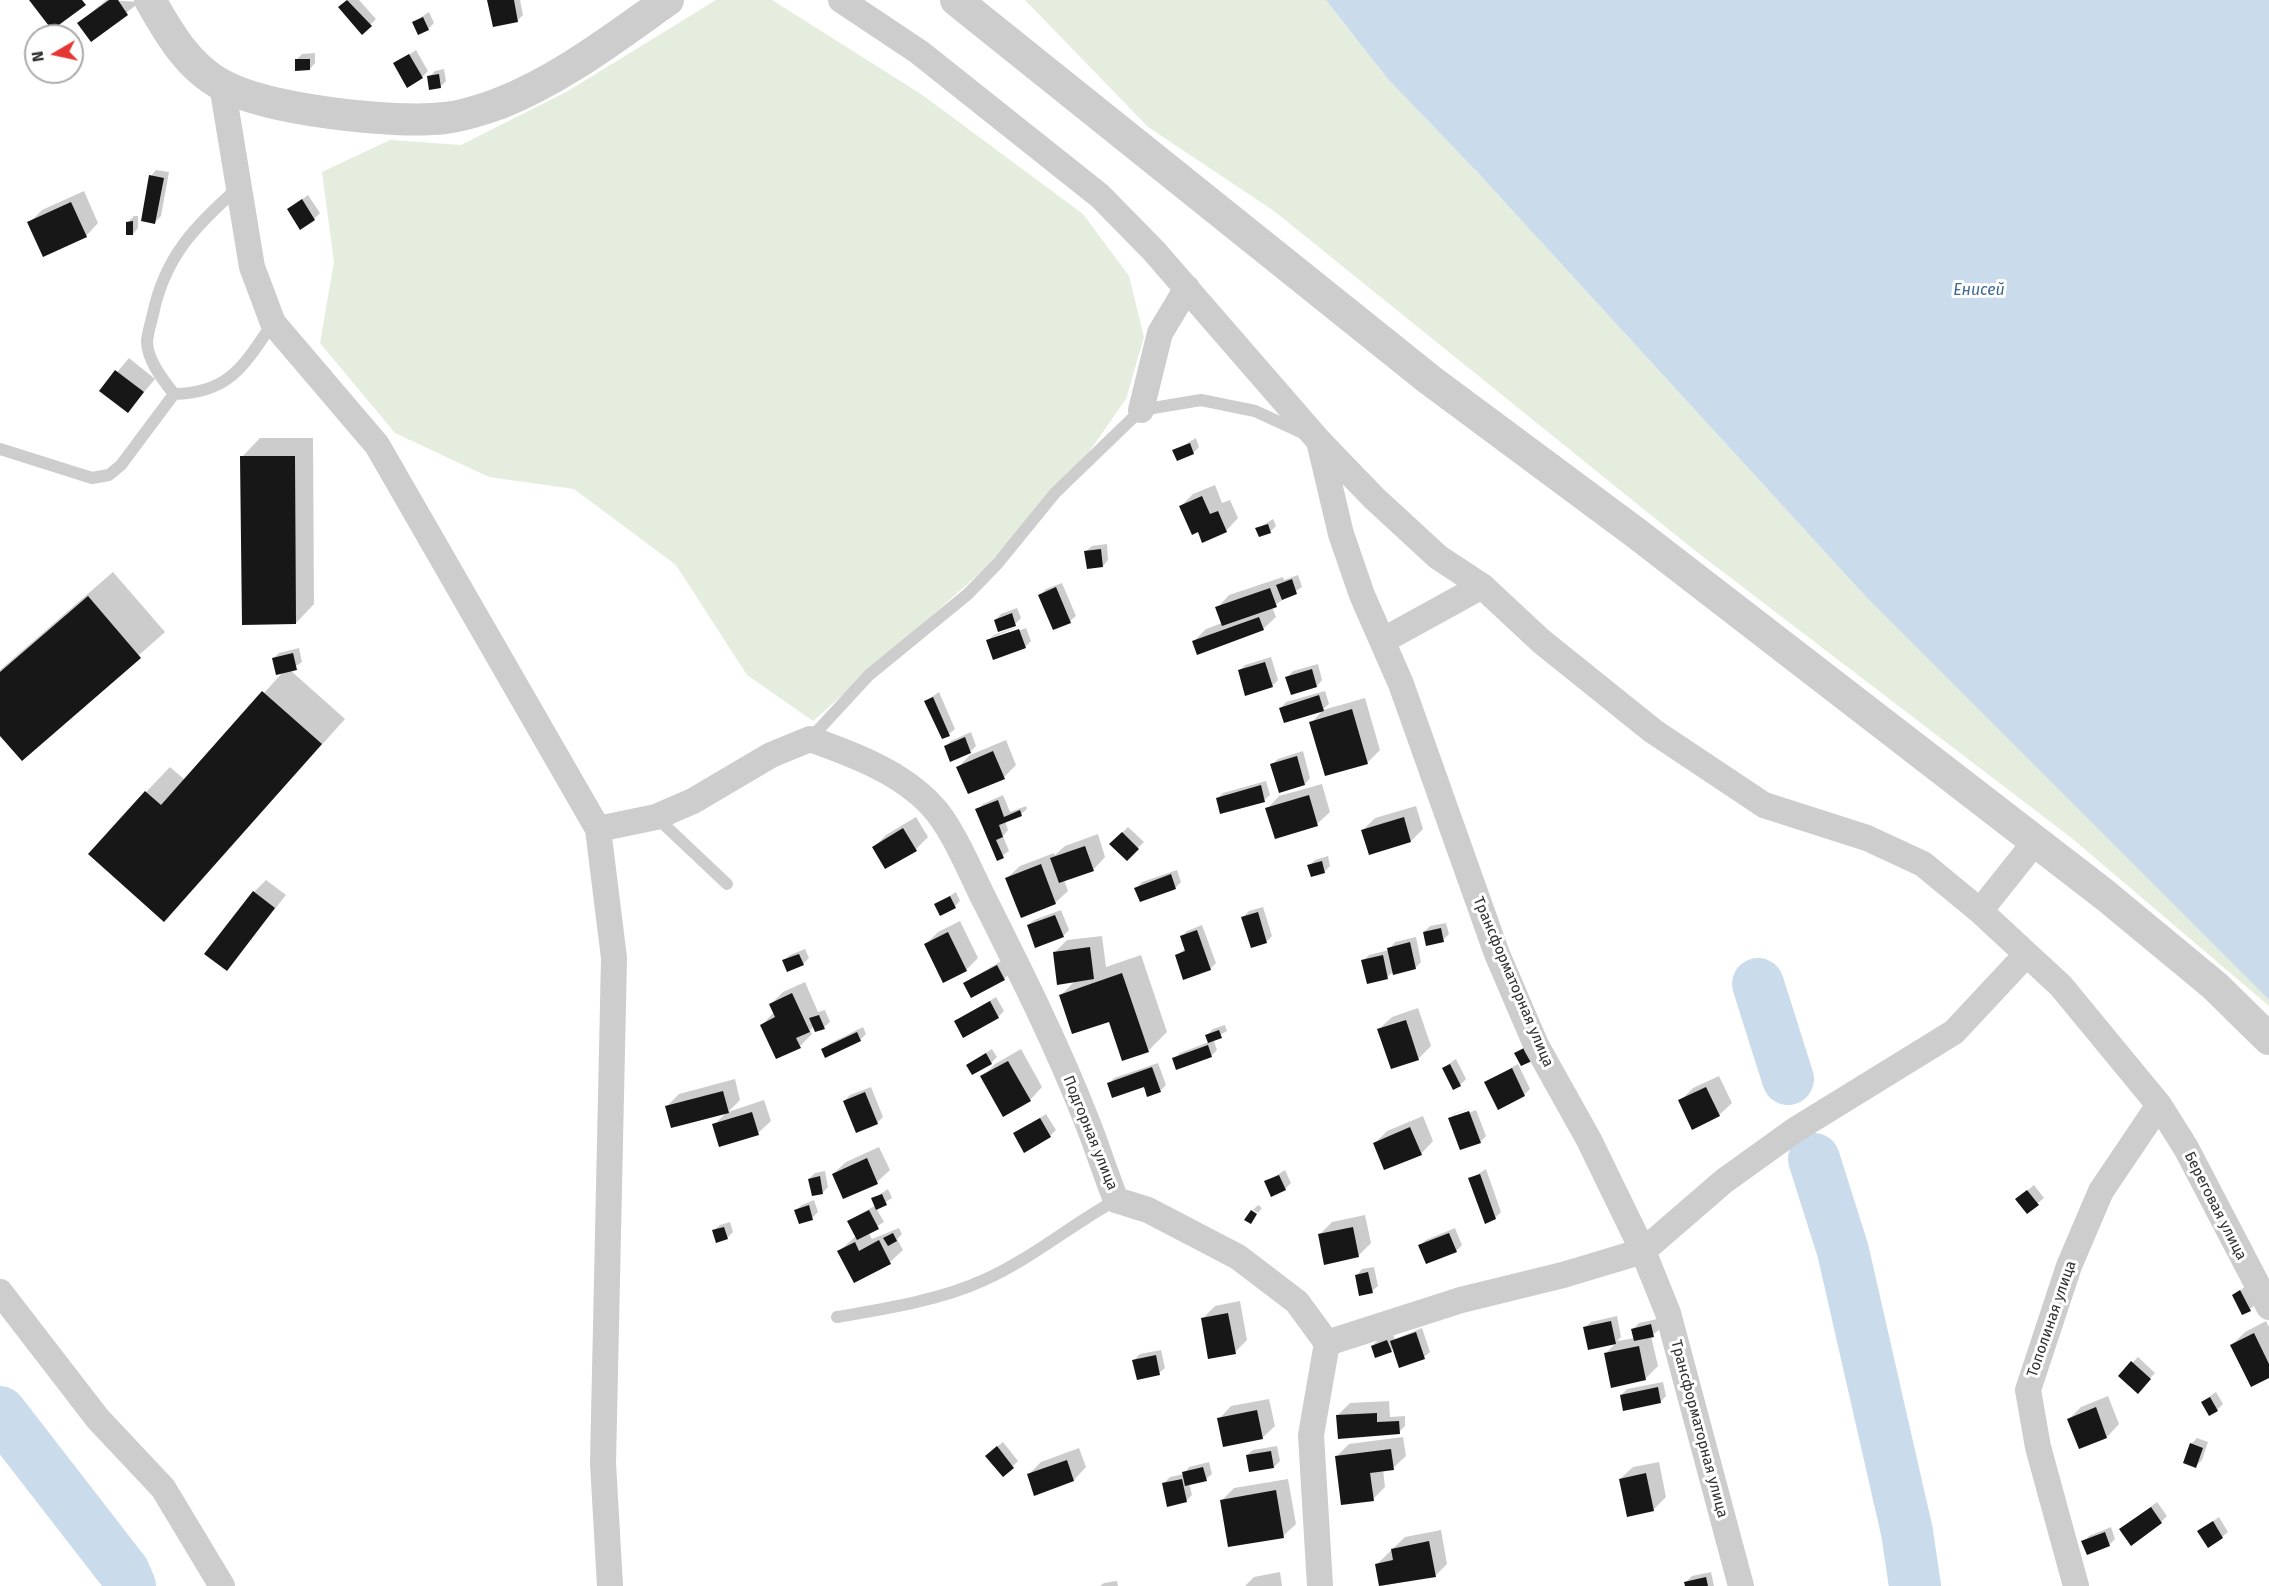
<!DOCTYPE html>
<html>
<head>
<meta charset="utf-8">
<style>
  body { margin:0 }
  #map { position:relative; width:2269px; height:1586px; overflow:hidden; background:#fff; font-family:"Fira Sans",sans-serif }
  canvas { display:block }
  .north { position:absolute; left:24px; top:24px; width:60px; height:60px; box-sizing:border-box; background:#fff; border:2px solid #acacac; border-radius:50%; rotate:261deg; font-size:16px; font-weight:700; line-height:24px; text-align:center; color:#303030 }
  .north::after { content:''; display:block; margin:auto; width:21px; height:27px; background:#e53734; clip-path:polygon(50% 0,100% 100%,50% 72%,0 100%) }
</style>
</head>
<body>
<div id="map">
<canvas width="2269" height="1586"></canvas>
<div class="north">N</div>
</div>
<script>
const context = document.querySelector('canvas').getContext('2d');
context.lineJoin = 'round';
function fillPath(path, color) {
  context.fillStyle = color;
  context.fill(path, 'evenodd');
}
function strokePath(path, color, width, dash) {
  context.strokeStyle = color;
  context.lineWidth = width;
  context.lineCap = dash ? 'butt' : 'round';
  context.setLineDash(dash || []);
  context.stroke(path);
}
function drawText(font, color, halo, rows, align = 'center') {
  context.font = font + ' "Fira Sans",sans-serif';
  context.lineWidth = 6;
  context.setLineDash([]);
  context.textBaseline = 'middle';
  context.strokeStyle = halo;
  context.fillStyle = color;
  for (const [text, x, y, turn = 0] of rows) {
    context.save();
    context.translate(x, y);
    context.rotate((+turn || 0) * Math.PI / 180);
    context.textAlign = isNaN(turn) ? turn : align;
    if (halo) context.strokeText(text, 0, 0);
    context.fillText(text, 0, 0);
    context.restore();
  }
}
fillPath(new Path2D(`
  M716,0H772L921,94L1083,214L1129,276L1144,337L1126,399L1084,459L982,571L813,721L747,675L676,565L574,489L489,477L395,433L320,343L334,262L322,172L390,140L461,145L568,91Z
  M1025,0H1326L1387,78L1479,174L1868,599L2269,1000V1006L2074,840L1693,549L1274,211L1148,127Z`), '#e4edde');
fillPath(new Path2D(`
  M1326,0H2269V1000L1868,599L1479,174L1387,78Z`), '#cadcec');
fillPath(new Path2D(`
  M106,0L140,2L91,40L79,23Z
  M348,0H359L376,19L362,33L340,8Z
  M489,0H520L523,15L517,21Z
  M429,12L434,23L428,29L414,22Z
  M416,50L428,71L422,77L395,64Z
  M315,53V63L310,69L296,60L302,54Z
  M444,69L446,81L440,87L429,77L435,71Z
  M156,170L169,172L161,216L155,222L151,176Z
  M84,191L98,223L86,236L29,223L42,210Z
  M308,195L320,213L314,219L289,209Z
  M134,216H138V228L133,234L128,222Z
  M129,358L155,379L128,411L101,391Z
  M260,438H313L314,604L296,623L242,457Z
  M1196,438L1199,447L1194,452L1178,459L1174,451Z
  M1215,485L1222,503L1230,500L1238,518L1226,531L1198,530L1181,506L1193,494Z
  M1273,519L1276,526L1270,532L1257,529Z
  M1107,544L1108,560L1103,566L1086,551L1092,546Z
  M113,572L165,632L22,759L0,734V670Z
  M1298,575L1302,587L1272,607L1276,617L1263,629L1193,642L1206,629L1222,623L1217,608L1229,595L1283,577L1284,580Z
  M1062,583L1076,616L1070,621L1040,595L1046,589Z
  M1017,608L1021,618L1015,624L995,620L1001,614Z
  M1025,624L993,637V640L1026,628L1031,641L1025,647L988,641L994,635Z
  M299,648L302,662L290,670L345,719L164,920L146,792L170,767L185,780L284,671L273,659L279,653Z
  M1271,657L1278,680L1272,686L1239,671L1245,665Z
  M1318,664L1322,680L1317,686L1287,677L1293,671Z
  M1325,691L1329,704L1323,709L1281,708L1286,702Z
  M939,692L955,729L949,734L926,701Z
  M1365,698L1380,750L1368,762L1326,775L1311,723L1323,710Z
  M971,732L976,746L971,751L951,760L946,746L951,741Z
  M1006,740L1016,765L1004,777L958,767L970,755Z
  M1303,751L1310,778L1305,784L1272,764L1278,759Z
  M1266,781L1270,795L1264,800L1217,799L1223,793Z
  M1322,784L1330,812L1317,824L1267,809L1279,796Z
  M1003,795L1010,812L1026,806L1027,809L1021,814L1005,821L1008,830L1003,836L1009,851L998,859L977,810L983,804Z
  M1416,806L1423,829L1411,841L1363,830L1375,818Z
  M916,817L928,837L916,849L874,847L886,835Z
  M1128,827L1144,842L1127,859L1111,844Z
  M1098,834L1105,857L1093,870L1064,880L1068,891L1055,903L1007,878L1020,866L1054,853L1055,855L1065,846Z
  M1328,856L1330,866L1324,872L1309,866L1315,860Z
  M1177,870L1181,882L1175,888H1136L1142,882Z
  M266,880L286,895L227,969L254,892Z
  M956,892L960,901L955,906L936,905Z
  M1263,907L1272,936L1266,942L1243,917L1249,911Z
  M1061,910L1069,930L1063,936L1028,925L1034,920Z
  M960,921L978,958L966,970L926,944L938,932Z
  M1446,923L1449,934L1443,940L1424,932L1430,926Z
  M1202,925L1216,963L1210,969L1176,956L1186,948L1182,936L1187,931Z
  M1102,936L1106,967L1141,955L1167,1032L1148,1051L1110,1020L1061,995L1075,981L1054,953L1067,940Z
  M1416,937L1421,962L1415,968L1394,971L1387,977L1363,961L1369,955L1389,950L1395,942Z
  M805,949L809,958L803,964L784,960L790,955Z
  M1003,960L1010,973L1004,979L964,983Z
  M805,982L818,1012L825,1010L830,1022L824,1027L814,1026L810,1030L812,1034L800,1046L762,1025L774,1012L771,1004L783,992Z
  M996,997L1004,1011L998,1017L956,1021Z
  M1418,1008L1431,1046L1418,1059L1379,1029L1392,1017Z
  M1225,1025L1227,1031L1213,1039L1217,1050L1211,1056L1174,1059L1180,1053L1209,1042L1207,1035L1213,1029Z
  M863,1027L866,1034L860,1040L823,1049L829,1044Z
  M992,1049L997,1057L991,1063L968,1065Z
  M1021,1049L1042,1087L1030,1100L982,1077L995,1064Z
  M1456,1059L1466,1079L1460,1085L1443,1068Z
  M1158,1063L1166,1085L1160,1091L1145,1085L1109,1084L1114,1078Z
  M1518,1064L1530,1089L1524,1095L1486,1082Z
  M1719,1076L1732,1103L1719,1115L1680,1101L1693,1088Z
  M735,1079L740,1100L728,1112L764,1100L771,1121L758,1133L714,1125L726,1113L667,1106L679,1094Z
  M871,1087L883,1117L877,1123L844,1101L850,1095Z
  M1474,1106L1455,1114V1118L1476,1110L1486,1136L1480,1142L1450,1119L1456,1113Z
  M1046,1114L1056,1130L1050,1136L1015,1134Z
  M1423,1116L1433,1141L1421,1154L1375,1143L1387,1131Z
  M879,1147L890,1170L877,1182L844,1197L833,1174L846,1162Z
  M1486,1169L1501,1212L1495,1218L1470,1179Z
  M1285,1170L1291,1183L1285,1189L1266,1182Z
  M825,1171L828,1187L823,1192L809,1179L815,1173Z
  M2034,1185L2044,1198L2027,1212L2023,1194Z
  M888,1189L892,1198L876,1208L884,1222L868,1232L872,1239L899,1228L902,1234L897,1239L903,1250L890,1262L839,1251L856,1236L849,1221L876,1205L873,1199Z
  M814,1200L818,1212L812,1218L796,1210L802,1205Z
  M1258,1205L1262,1208L1258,1213L1253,1210Z
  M1365,1215L1371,1243L1358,1256L1319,1235L1332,1222Z
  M730,1222L733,1232L727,1238L714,1230L720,1225Z
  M1455,1228L1462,1245L1456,1251L1420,1245L1426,1240Z
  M1374,1267L1378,1286L1372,1291L1357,1275L1362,1269Z
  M2246,1286L2256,1304L2250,1309L2234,1295Z
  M1240,1301L1247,1340L1235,1352L1203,1318L1215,1306Z
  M1617,1316L1621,1337L1617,1341L1635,1338L1633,1329L1639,1323L1657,1319L1659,1330L1651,1336L1658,1366L1645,1379L1605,1354L1616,1343L1589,1348L1585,1327L1591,1322Z
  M2266,1321L2269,1327V1377L2232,1345L2245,1332Z
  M1422,1328L1430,1352L1424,1357L1394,1347L1391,1350L1372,1346L1378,1340L1393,1335L1395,1339Z
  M1161,1350L1165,1368L1159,1373L1134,1360L1140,1354Z
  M2138,1357L2155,1373L2143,1386L2120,1376Z
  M1663,1382L1666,1396L1661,1401L1621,1395L1627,1389Z
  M2216,1392L2223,1404L2217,1410L2202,1402Z
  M2108,1396L2119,1424L2107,1437L2080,1447L2069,1419L2081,1407Z
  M1269,1399L1275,1426L1262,1438L1219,1419L1231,1406Z
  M1389,1401L1390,1417L1405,1416V1426L1399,1432L1339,1438L1338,1415L1350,1403Z
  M1403,1437L1406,1456L1393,1468L1383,1469L1385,1487L1373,1499L1337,1456L1349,1444Z
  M2197,1438L2208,1442L2202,1460L2196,1466L2191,1444Z
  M1003,1442L1018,1461L1013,1466L993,1450Z
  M1277,1446L1280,1461L1274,1467L1247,1455L1253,1450Z
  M1079,1448L1086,1467L1074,1480L1028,1475L1041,1462Z
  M1209,1462L1212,1474L1206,1479L1189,1483L1192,1495L1186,1501L1164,1483L1170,1477L1184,1474L1189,1467Z
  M1659,1462L1666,1497L1653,1510L1620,1479L1633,1467Z
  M1288,1479L1296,1524L1283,1536L1222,1500L1234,1488Z
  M2157,1502L2167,1516L2161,1522L2121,1529Z
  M2219,1517L2228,1532L2222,1537L2199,1531Z
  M2111,1527L2115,1539L2109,1545L2083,1542L2089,1536Z
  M1441,1530L1447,1564L1435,1576L1381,1586L1376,1565L1405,1537Z
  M1280,1572L1282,1586H1245L1254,1577Z
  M1711,1572L1714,1586H1687L1686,1582L1692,1576Z
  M1117,1581L1118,1586H1100L1104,1583Z`), '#0003');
strokePath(new Path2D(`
  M1758,984L1788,1079
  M1814,1159L1843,1251L1907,1532L1915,1586
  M0,1412L124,1572L130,1586`), '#cadcec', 52);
fillPath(new Path2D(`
  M29,0H82L86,5L52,30Z
  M109,0H118L128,15L91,42L77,23Z
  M347,0L372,26L362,35L338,7Z
  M487,0H514L518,22L493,27Z
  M423,17L429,30L418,35L412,22Z
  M409,54L423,78L407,88L393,63Z
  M295,59H310V70L295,71Z
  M439,74L441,88L429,90L427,76Z
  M149,175L164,178L155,224L141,221Z
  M302,199L315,220L300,230L287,209Z
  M71,202L87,237L43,257L27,222Z
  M133,221V235H126V222Z
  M115,370L144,392L128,413L99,391Z
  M1190,443L1194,454L1177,461L1172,450Z
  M240,456H295L296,624L242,625Z
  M1202,496L1210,514L1218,511L1227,532L1202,543L1198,532L1192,535L1179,506Z
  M1268,524L1271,533L1259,537L1255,528Z
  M1101,549L1103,567L1087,569L1084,551Z
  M1292,579L1297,594L1282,600L1276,585Z
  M1056,587L1071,623L1053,630L1038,595Z
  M1270,588L1277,607L1222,626L1215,607Z
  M88,596L141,658L22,761L0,736V672Z
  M1012,613L1016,626L998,632L994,620Z
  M1259,617L1264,630L1197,655L1192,641Z
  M1019,629L1026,648L993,660L986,640Z
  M293,653L297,670L276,675L272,658Z
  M1265,662L1273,687L1245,696L1238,670Z
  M1312,669L1317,687L1291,695L1285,677Z
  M262,691L322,744L164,922L88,854L145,791L161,805Z
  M1319,695L1324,711L1284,723L1279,708Z
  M933,697L950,736L942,739L924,701Z
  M1352,709L1368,764L1325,776L1309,722Z
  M965,737L971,753L950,762L944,746Z
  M993,751L1005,779L968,794L956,767Z
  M1297,756L1305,785L1279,793L1270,764Z
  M1261,785L1265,802L1220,814L1216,798Z
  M1309,795L1318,826L1275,839L1265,808Z
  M998,800L1004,817L1020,810L1022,816L999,825L1003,837L996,840L1004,858L997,861L975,809Z
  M1404,817L1411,842L1369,855L1361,830Z
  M903,828L917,851L885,869L872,847Z
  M1122,832L1139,849L1127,861L1109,844Z
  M1085,846L1094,871L1059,883L1050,858Z
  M1322,861L1325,873L1311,877L1307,865Z
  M1041,864L1056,904L1021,918L1005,878Z
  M1171,874L1176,889L1140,902L1134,888Z
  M253,891L275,908L227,971L204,954Z
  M950,896L956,908L940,916L934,904Z
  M1258,912L1267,943L1251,948L1241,917Z
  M1055,915L1064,937L1035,948L1027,925Z
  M1441,928L1444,942L1426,946L1423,932Z
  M1197,930L1211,970L1183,980L1175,955L1185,951L1180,936Z
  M948,932L967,971L943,983L924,944Z
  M1410,942L1416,969L1393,975L1387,948Z
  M1090,947L1094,979L1057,985L1053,952Z
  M799,954L804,965L787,972L782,960Z
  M1383,955L1388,979L1367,984L1361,960Z
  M997,965L1005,980L971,998L963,983Z
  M1122,973L1149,1052L1122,1061L1109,1022L1072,1034L1059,995Z
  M792,993L810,1032L796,1038L801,1048L776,1059L760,1025L775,1017L769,1004Z
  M990,1001L999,1018L963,1038L954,1021Z
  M819,1015L825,1029L815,1032L809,1018Z
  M1406,1020L1419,1060L1391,1069L1377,1029Z
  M1219,1030L1222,1038L1208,1043L1205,1035Z
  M857,1032L861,1041L825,1058L821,1049Z
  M1208,1045L1212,1057L1176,1070L1172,1058Z
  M1526,1047L1532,1061L1521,1066L1514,1053Z
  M986,1053L992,1064L972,1075L966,1065Z
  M1008,1061L1031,1101L1003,1117L980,1076Z
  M1450,1064L1461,1086L1453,1090L1442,1068Z
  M1152,1067L1161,1092L1147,1097L1144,1087L1112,1098L1107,1083Z
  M1512,1068L1525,1096L1498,1110L1484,1082Z
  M1706,1087L1720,1116L1692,1130L1678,1100Z
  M723,1091L729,1113L671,1128L665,1106Z
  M865,1092L878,1124L856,1133L843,1101Z
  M1469,1111L1481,1143L1460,1150L1448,1118Z
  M752,1112L759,1135L719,1147L712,1124Z
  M1040,1118L1051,1137L1024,1153L1013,1133Z
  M1410,1127L1422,1155L1384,1170L1373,1143Z
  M867,1158L878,1184L843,1199L832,1174Z
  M1480,1174L1496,1219L1485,1224L1468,1178Z
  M1279,1175L1286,1190L1271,1197L1264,1181Z
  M820,1176L823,1194L812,1196L808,1179Z
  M2027,1190L2039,1205L2027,1214L2015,1199Z
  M882,1194L887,1205L876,1210L871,1198Z
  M809,1205L813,1220L799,1224L794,1210Z
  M869,1210L879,1229L857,1240L847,1221Z
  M1251,1210L1257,1214L1251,1224L1244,1220Z
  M724,1227L728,1239L716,1243L712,1230Z
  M1353,1227L1359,1257L1324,1265L1318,1234Z
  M893,1233L897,1241L888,1246L883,1238Z
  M1449,1233L1457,1252L1426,1264L1418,1245Z
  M879,1240L891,1264L854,1283L837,1251L855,1242L859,1251Z
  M1368,1272L1373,1293L1359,1296L1355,1275Z
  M2240,1290L2251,1311L2242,1315L2232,1295Z
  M1228,1313L1236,1354L1208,1359L1201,1318Z
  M1611,1321L1616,1344L1588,1350L1583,1327Z
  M1651,1324L1654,1337L1634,1341L1631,1329Z
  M1416,1332L1425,1359L1399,1368L1390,1341Z
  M2254,1333L2269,1364V1378L2251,1387L2230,1345Z
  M1387,1340L1392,1352L1375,1358L1371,1346Z
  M1639,1346L1646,1380L1611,1388L1604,1353Z
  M1156,1355L1160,1375L1137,1380L1132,1360Z
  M2131,1361L2151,1379L2138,1394L2118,1376Z
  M1658,1387L1661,1403L1623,1411L1620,1395Z
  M2210,1397L2218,1411L2209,1416L2201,1402Z
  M2096,1407L2107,1438L2079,1449L2067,1419Z
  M1257,1410L1263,1439L1223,1447L1217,1418Z
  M1377,1413V1422L1399,1421L1400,1434L1338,1439L1336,1415Z
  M2190,1443L2203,1448L2196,1468L2183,1463Z
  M997,1446L1014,1468L1003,1477L985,1456Z
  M1391,1449L1394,1470L1370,1473L1374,1501L1341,1505L1335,1456Z
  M1271,1451L1274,1468L1249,1472L1246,1455Z
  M1067,1460L1074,1481L1034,1496L1027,1474Z
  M1203,1467L1207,1481L1185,1486L1182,1472Z
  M1646,1473L1654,1511L1627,1517L1619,1479Z
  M1182,1479L1187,1502L1167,1507L1162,1483Z
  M1276,1490L1284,1538L1228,1547L1220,1500Z
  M2151,1507L2162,1523L2131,1546L2119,1529Z
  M2213,1521L2223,1538L2208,1548L2197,1531Z
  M2105,1532L2110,1546L2087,1555L2081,1541Z
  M1429,1541L1436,1577L1379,1586L1375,1564L1393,1560L1391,1549Z
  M1706,1577L1708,1586H1685L1684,1582Z`), '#171717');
strokePath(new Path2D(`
  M174,394C163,380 147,360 147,341C148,332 151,322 153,314C165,256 196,225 239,187
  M0,449L92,478L109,475L121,465L174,394C230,393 244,365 273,323
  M810,739L869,675L968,594L998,563L1055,493L1141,410L1201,400L1255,411L1305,434
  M656,817L727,884
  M837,1317C884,1309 941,1300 984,1280C1031,1259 1071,1225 1116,1200`), '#cdcdcd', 12);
strokePath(new Path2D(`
  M841,0L919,52L1100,196L1154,251L1319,441L1374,498L1438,557L1482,586L1541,641L1653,731L1764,805L1867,838L1923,864L1980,911L2061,986L2159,1105L2186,1148L2269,1307
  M222,85L252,267L273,323L377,445L598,829L614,958L603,1463L610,1586
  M1141,410L1160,333L1187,288
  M1319,441L1341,534L1362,595L1401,684L1497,954L1536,1045L1589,1140L1643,1251L1668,1313L1741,1586
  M1382,641L1482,586
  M598,829L656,817L693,801L771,755L810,739C852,754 901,772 932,806C953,828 971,874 985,901C1021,973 1057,1045 1086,1119C1097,1146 1105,1173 1116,1200L1148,1210L1238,1257L1297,1302L1327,1343L1311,1435L1320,1586
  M1980,911L2035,842
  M0,1292L98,1419L163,1488L222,1586
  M1327,1343L1461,1300L1563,1275L1643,1251L1724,1181L1795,1130L1954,1032L2025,956
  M2076,1586L2038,1447L2028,1390L2069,1266L2101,1191L2159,1105`), '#cdcdcd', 26);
strokePath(new Path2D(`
  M150,0C168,32 188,67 222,85C268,110 393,124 445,118C463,116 481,110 498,104C560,80 614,38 668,0
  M956,0L1430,380L1636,533L2105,895L2215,986L2269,1039`), '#cdcdcd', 32);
drawText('15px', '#303030', '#fff', [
  ["Трансформаторная улица",1513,982,67],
  ["Подгорная улица",1090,1133,68],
  ["Береговая улица",2215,1206,63],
  ["Тополиная улица",2052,1319,-71],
  ["Трансформаторная улица",1699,1429,75]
]);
drawText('italic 16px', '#3d6992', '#fff', [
  ["Енисей",1979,291]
]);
</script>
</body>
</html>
